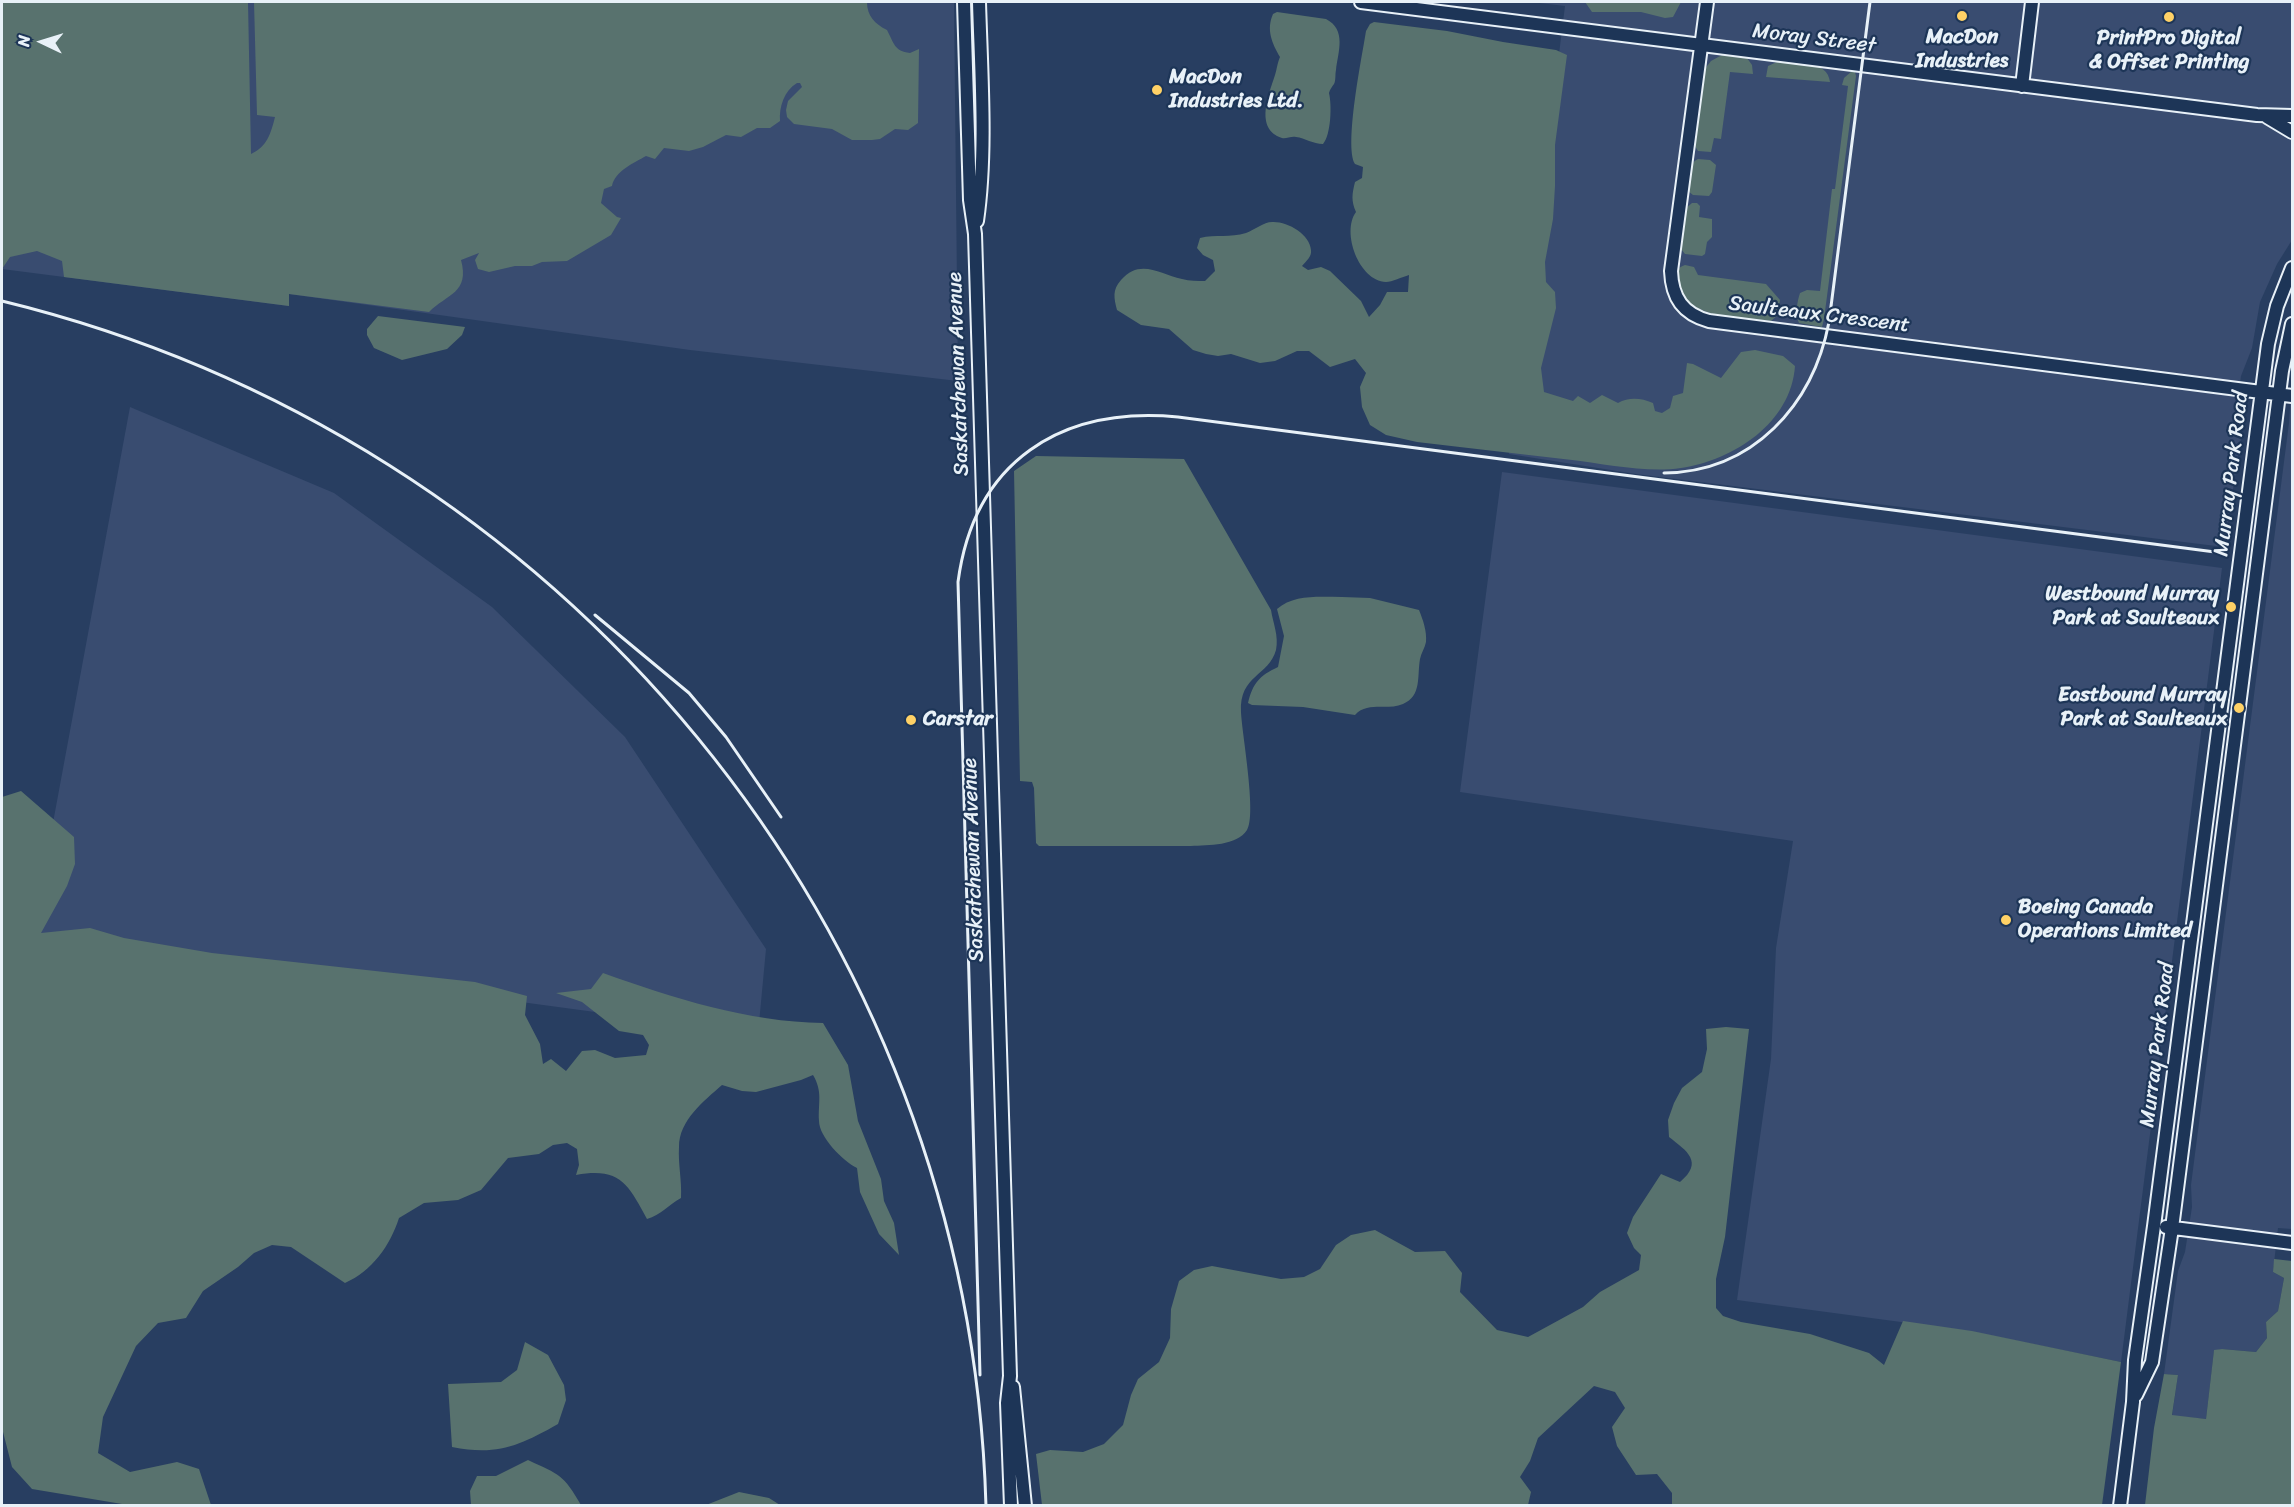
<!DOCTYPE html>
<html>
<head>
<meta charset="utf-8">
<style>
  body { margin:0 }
  #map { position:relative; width:2294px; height:1507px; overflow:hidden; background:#283e61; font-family:Sriracha,sans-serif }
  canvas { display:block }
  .frame { position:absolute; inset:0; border:3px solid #e8f1f8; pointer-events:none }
  .north { position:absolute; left:12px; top:12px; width:60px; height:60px; -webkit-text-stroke:4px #1d3557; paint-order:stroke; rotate:274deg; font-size:16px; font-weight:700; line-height:24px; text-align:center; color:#e8f1f8 }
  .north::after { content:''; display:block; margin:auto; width:21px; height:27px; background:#e8f1f8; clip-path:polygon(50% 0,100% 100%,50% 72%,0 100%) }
</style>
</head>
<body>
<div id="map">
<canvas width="2294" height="1507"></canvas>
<div class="frame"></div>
<div class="north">N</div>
</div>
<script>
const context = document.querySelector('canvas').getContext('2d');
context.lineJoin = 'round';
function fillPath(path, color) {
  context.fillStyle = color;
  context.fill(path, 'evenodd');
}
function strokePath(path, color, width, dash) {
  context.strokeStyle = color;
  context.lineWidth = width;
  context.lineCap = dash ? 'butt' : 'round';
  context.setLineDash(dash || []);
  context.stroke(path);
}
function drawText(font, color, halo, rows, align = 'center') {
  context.font = font + ' Sriracha,sans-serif';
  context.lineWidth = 4.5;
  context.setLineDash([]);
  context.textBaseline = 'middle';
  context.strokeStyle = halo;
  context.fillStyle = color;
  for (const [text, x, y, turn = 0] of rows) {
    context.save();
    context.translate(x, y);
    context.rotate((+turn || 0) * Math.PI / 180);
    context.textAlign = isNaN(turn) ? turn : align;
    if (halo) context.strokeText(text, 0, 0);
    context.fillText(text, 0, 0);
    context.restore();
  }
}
fillPath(new Path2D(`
  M2,2H954L958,381L690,350L289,294V306L2,269Z
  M1531,2H2292V240L2277,264L2260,302L2252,348L2241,376L2236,411L2241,438L2224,547L1636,474L1509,454L1565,6Z
  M2292,377V1229L2278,1228L2273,1272L2284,1278L2278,1311L2266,1322L2267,1338L2256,1352L2222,1349L2214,1351L2206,1419L2172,1416L2178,1375L2164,1374L2178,1271L2185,1252L2192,1207L2191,1185L2289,423Z
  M130,407L334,493L492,607L625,737L766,949L758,1034L32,936Z
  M1502,472L2222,568L2121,1362L1968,1331L1737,1300L1771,1059L1776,948L1793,841L1460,792Z`), '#394c70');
fillPath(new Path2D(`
  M2,2H248L251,154C267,147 271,133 275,117L257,115L254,2H867C867,16 875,24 887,30C894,43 894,51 910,53L919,49L918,123L908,130L895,129L880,139L872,140H852L832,129L794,124L787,117L786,110L788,101L802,87L800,83H797C784,91 779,107 780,121L770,128H757L741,137L726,135L703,147L689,151L664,148L655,159L646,156C634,163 615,171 612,186L604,189L601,203L617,217L621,218L611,235L567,261L542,262L532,266H515L489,272L478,269L475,260L479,253L461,260C470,293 447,294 429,312L289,294V306L64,277L62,261L37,251L10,257L2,269Z
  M1585,2H1681L1673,17L1665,18L1641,12H1592Z
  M1277,12L1326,19C1347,30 1338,52 1336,70C1335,74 1336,81 1334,84C1332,87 1330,89 1329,93C1332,105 1331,135 1323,144C1313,144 1305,138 1296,137C1291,136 1286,139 1282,138C1254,129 1269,94 1275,75C1277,69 1277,64 1280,57C1272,43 1266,30 1273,14Z
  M1374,22L1447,31L1503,42L1556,50L1567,55L1555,145V186L1553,219L1545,262L1546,282L1555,292L1556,308L1541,368L1544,392L1573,401L1578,396L1590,403L1602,395L1618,403C1629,397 1641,398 1653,403L1655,411L1662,413L1670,408L1673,396L1683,393L1687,363L1693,364L1721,378L1741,352L1755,350L1783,356L1795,366C1791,423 1734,460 1681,468C1647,473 1605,464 1572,460C1520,454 1468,448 1417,442L1386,435L1370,425L1362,407L1360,387L1366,373L1355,359L1330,367L1309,351H1297L1275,361L1260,363L1231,354L1218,356L1206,354L1193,350L1169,329L1141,325L1117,310C1114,298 1112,290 1121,280C1140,258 1160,274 1182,279C1190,281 1197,281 1205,281L1215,271L1213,260L1203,255L1197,248L1200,238C1216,234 1230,238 1246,233C1254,230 1264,222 1272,222C1287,221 1310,234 1311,250C1312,257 1306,261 1302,266L1308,270L1321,267L1330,271L1361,301L1369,317L1380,305L1387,292H1408L1409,275C1402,277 1392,282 1386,282C1359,281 1341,232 1356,212C1351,201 1352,194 1355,182L1362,178L1363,167L1355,164C1344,145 1362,57 1366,31L1370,24Z
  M1722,55L1747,58L1752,65L1753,74L1730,72L1721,139L1714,138L1711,152L1698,151L1693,143L1704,70L1711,61Z
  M1779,61C1796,63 1828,60 1830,82L1766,77L1768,66Z
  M1852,71L1855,72L1856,76L1824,319L1822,327L1799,323C1795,315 1797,302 1800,293L1807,290L1820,291L1832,189H1835L1848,86L1842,85L1844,78Z
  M1698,159L1710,160L1716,165L1712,192L1709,196L1693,195L1688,191C1688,181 1688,163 1698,159Z
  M1692,203H1697L1700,206L1699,217L1712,219V237L1707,242L1705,254L1702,256L1685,254L1681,249L1685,209Z
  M1685,265L1694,267L1698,275L1766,284L1780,300L1778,315L1771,321C1740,317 1681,320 1677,279C1676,272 1678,267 1685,265Z
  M378,316L465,327L462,335L447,349L402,360L374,348L367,335V329Z
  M1036,456L1184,459L1271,610C1273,623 1279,636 1276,650C1269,676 1239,675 1241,712C1242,734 1257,815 1247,830C1237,846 1208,845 1191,846H1039L1036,843L1034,788L1032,782L1020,781L1014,471Z
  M1342,597L1370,598L1419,610C1423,620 1427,631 1426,642C1425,648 1421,653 1420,659C1417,676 1422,696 1403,704C1387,711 1368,701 1355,715L1303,707L1252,705L1248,703C1253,683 1259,676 1278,667L1284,636L1277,609C1294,594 1320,597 1342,597Z
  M21,791L74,837L75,864L67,886L41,933L90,928L124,938L212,953L475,982L527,996L525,1015L540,1044L543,1064L551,1059L566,1071L582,1051L595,1050L615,1058L646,1055L649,1045L643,1035L619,1031L582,1002L556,993L591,989L603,973C673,998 748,1022 823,1023L848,1065L858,1121L881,1179L884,1201L894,1223L899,1255L879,1234L860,1192L857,1168C843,1161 819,1137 819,1121C818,1102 823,1092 813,1075L801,1080L756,1092L742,1091L722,1085C704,1101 679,1120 679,1147C678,1165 682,1180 681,1198C668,1205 661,1215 647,1219C628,1184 620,1167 576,1175L579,1165L577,1149L567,1143L553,1145L539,1154L508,1158L481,1190L458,1200L424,1203L399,1218C390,1246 372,1271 345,1283L291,1247L272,1245L254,1253L238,1267L203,1291L186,1318L158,1323L136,1346L103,1417L98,1453L130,1472L177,1462L199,1469L211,1505H128L32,1489L12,1467L2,1428V797Z
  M1726,1027L1749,1029L1725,1237L1716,1279V1308L1723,1316L1741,1322L1810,1334L1869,1353L1884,1365L1903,1321L1972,1331L2121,1362L2102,1505H1672V1493L1657,1474L1636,1475L1617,1446L1612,1427L1625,1408L1615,1392L1594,1386L1538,1438L1530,1461L1520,1477L1531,1492L1528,1505H1042L1036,1454L1050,1450L1083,1452L1104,1444L1123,1425L1131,1395L1138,1379L1159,1362L1170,1338L1171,1309L1179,1281L1194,1270L1212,1266L1281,1279L1304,1277L1320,1269L1336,1245L1351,1235L1375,1230L1415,1252L1445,1251L1462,1273L1460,1292L1497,1330L1528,1337L1583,1307L1600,1292L1639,1270L1641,1255L1634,1248L1627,1233L1633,1217L1661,1174L1680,1182C1704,1162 1687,1151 1669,1137L1668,1120L1674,1103L1682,1088L1702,1072L1707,1049L1706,1029Z
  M2274,1259L2292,1261V1505H2145L2154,1428L2164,1374L2178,1375L2172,1415L2206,1419L2214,1350L2222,1349L2256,1352L2267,1338L2266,1322L2278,1311L2284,1278L2273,1272Z
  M525,1342L548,1355L564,1385L566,1400L558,1424C519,1446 497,1456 452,1447L448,1384L501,1382L517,1370Z
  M528,1460C560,1475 563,1474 581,1505H471L470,1491L477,1476H496Z
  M739,1492L769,1498L780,1505H706Z`), '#58726e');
const minor = new Path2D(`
  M964,2L970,200L975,234L1010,1376L1007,1403L1011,1506
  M1361,2L2154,102L2257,115L2292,116
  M1707,2L1671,271C1672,298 1683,314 1709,321L2292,396
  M2022,86L2032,2
  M2267,117L2292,132
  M977,221C987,152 981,72 979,2
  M2166,1227L2292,1243
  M1013,1387L1025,1506
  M2136,1395L2152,1362L2172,1228L2282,371L2292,324
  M2120,1506L2133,1402L2135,1360L2154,1226L2268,344L2277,306L2292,268`);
strokePath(minor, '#e8f1f8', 16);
strokePath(minor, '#1d3557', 12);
strokePath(new Path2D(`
  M2,301C561,437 969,927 986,1506
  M1664,473C1753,472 1813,405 1829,322L1870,2
  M595,615L689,693L726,737L781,817
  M980,1375L958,582C974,461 1061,406 1178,417L2215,552`), '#e8f1f8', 3);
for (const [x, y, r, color] of [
  [1962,16,6,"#ffd166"],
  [2169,17,6,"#ffd166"],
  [1157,90,6,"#ffd166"],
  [2231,607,6,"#ffd166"],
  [2239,708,6,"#ffd166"],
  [911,720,6,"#ffd166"],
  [2006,920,6,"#ffd166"]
]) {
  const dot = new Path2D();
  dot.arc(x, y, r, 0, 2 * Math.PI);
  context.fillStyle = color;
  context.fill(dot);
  strokePath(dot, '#1d3557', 2);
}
drawText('bold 21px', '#e8f1f8', '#1d3557', [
  ["MacDon",1962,38,"center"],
  ["Industries",1962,62,"center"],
  ["PrintPro Digital",2169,39,"center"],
  ["& Offset Printing",2169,63,"center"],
  ["MacDon",1169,78],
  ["Industries Ltd.",1169,102],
  ["Westbound Murray",2219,595,"right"],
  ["Park at Saulteaux",2219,619,"right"],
  ["Eastbound Murray",2227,696,"right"],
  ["Park at Saulteaux",2227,720,"right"],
  ["Carstar",923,720],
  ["Boeing Canada",2018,908],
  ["Operations Limited",2018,932]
], 'left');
drawText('21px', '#e8f1f8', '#1d3557', [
  ["Moray Street",1814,39,7],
  ["Saulteaux Crescent",1819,315,7],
  ["Saskatchewan Avenue",959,374,-92],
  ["Murray Park Road",2232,474,-83],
  ["Saskatchewan Avenue",974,860,-92],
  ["Murray Park Road",2158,1045,-83]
]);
</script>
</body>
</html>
